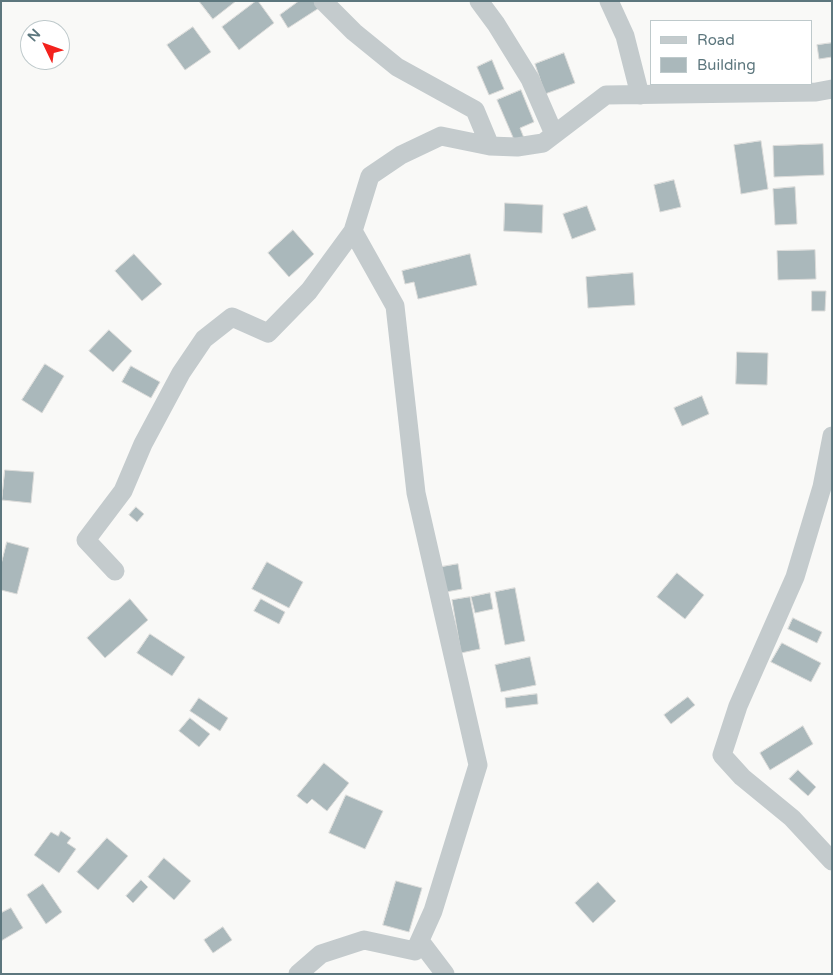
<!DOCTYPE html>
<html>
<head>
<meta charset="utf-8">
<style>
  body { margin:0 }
  #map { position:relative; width:833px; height:975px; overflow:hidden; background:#f9f9f7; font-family:"Varela Round",sans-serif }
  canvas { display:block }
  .frame { position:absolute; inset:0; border:2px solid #5d777e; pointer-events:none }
  .legend { position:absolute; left:650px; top:20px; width:162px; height:65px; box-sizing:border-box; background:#fff; border:1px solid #bec9cb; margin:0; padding:6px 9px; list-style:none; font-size:15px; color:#5d777e }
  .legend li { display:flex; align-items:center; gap:10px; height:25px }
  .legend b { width:25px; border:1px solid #bec9cb }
  .north { position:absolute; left:20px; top:20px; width:50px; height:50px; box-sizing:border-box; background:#fff; border:1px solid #bec9cb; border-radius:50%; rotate:312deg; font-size:14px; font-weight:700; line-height:20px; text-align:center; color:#5d777e }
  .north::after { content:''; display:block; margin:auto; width:18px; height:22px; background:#f3221d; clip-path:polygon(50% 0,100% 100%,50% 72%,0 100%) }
</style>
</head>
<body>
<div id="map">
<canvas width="833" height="975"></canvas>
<div class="frame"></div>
<ul class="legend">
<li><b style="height:6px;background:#c4cbcd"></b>Road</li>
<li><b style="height:14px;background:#aab8bb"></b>Building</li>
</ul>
<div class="north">N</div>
</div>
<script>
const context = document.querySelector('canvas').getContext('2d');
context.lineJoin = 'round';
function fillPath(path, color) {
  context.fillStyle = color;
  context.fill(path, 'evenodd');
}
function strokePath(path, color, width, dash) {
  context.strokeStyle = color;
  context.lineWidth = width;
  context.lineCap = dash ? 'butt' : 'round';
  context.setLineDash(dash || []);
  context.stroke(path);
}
const building = new Path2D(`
  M199,1H236L213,19Z
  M256,1H258L274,23L239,50L222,27Z
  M299,1H314L319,8L288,28L280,15Z
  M193,27L211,52L185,70L167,45Z
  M832,43V57L819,59L817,45Z
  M564,53L575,83L545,94L535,64Z
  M492,60L504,89L489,95L477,67Z
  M521,90L534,122L520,128L524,138L515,142L497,100Z
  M761,141L768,189L741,194L734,145Z
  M823,144L824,175L774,177L773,146Z
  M674,180L681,207L660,212L654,185Z
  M795,187L797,224L775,225L773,189Z
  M505,203L543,205L542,233L504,231Z
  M587,206L596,230L572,239L563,214Z
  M293,230L314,254L289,277L268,253Z
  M815,250L816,279L778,280L777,251Z
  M134,254L162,284L142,301L115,271Z
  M470,254L477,285L418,299L414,282L405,284L402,271Z
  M633,273L635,305L588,308L586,277Z
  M812,291H826L825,311H812Z
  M109,330L132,351L113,372L89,351Z
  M737,352L768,353L767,385L736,384Z
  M45,364L64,376L42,413L22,400Z
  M131,366L160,382L151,398L122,382Z
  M702,396L709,414L682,426L674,408Z
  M5,470L34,472L31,503L2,500Z
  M136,507L144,514L137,522L129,515Z
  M7,542L29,548L17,594L1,590V565Z
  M267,562L303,582L289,608L252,589Z
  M458,564L462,589L446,592L441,567Z
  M677,573L704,595L685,619L657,597Z
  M515,588L525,641L505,645L495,592Z
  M490,593L493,609L475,613L471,597Z
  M470,597L480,649L461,653L452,600Z
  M130,599L148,620L105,658L87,638Z
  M261,599L285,612L279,624L254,611Z
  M793,618L822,632L817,643L788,629Z
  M150,634L185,657L172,676L137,653Z
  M782,643L821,663L811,682L771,662Z
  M530,657L536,685L501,692L495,665Z
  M537,694L538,704L506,708L505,698Z
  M688,697L695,705L671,724L664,715Z
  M199,698L228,718L220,731L190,711Z
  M190,718L210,734L199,747L179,731Z
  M803,726L813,744L770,770L760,753Z
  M324,763L349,783L327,811L312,799L307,804L297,796Z
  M798,770L816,787L808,796L789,779Z
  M346,795L383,811L365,849L329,833Z
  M61,831L71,838L67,843L76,849L59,873L34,855L51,832L58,836Z
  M107,838L128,856L98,890L77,872Z
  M164,858L191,881L174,900L148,877Z
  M141,880L148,887L133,903L126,896Z
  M396,881L422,888L409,932L383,925Z
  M598,882L616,901L593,923L575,903Z
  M43,884L62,912L46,924L27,895Z
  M11,908L23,928L1,941V913Z
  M223,927L232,940L213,953L204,940Z`);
fillPath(building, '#aab8bb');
strokePath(building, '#dbdbd9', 1);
strokePath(new Path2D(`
  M323,1L354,32L397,67L475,110L490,146
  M479,1L496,24L530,79L554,134
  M609,1L625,36L640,95
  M832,436L822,487L795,577L738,706L722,755L742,777L792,818L832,861
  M115,571L86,540L123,491L143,444L181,373L204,339L232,317L268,333L309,291L353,231L370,176L401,155L441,136L490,146L517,147L543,143L606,95L816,92L832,89
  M420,941L445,974
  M298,974L321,954L364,940L415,951L433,911L478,765L416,493L395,306L353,231`), '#c4cbcd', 19);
</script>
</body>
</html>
